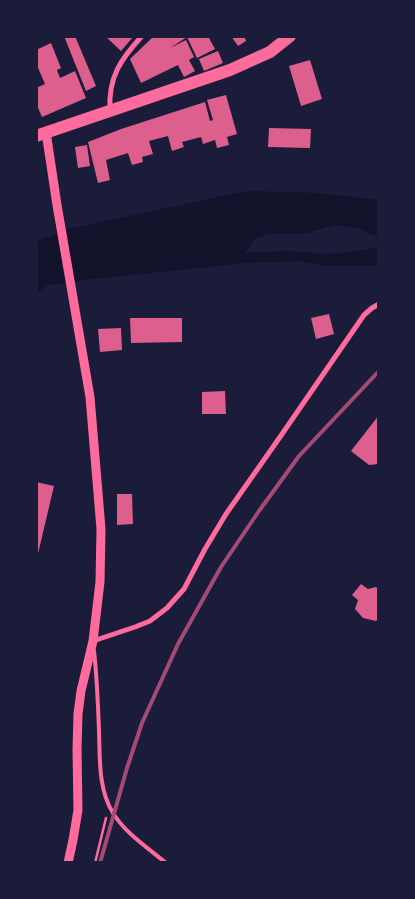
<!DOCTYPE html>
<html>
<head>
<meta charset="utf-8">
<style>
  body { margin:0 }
  #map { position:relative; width:415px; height:899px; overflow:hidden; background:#1b1b3a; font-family:"DM Sans",sans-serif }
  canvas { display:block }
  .frame { position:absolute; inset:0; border:38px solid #1b1b3a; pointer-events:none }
</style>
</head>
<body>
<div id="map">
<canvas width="415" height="899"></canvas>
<div class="frame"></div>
</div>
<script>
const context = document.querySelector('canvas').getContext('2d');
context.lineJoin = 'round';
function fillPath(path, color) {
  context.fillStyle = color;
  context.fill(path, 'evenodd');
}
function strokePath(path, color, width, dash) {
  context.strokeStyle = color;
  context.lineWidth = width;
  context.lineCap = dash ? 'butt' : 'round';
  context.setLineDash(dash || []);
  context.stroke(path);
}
fillPath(new Path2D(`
  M247,191L318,193L379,200V238L360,229L335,225L307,233L268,234L254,239L245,253L288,251L329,254L357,251L379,247V266H328L298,261L246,263L92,279L48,285L36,293V242L68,229Z`), '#12122b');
fillPath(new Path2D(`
  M64,36H75L96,86L86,91Z
  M105,36H132L133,37L121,51Z
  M154,36H208L215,49L197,58L187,37L170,48L186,40L194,57L189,60L195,71L184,77L178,65L141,83L130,59Z
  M231,36H244L246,41L238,46Z
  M51,43L61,68L57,70L60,78L75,71L86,98L42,117L36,103V88L45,84L36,63V50Z
  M218,51L223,63L204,71L199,59Z
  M310,60L322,99L301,106L289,66Z
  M226,95L237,134L227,137L229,145L217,148L215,140L203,144L201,137L182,142L184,147L172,151L168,136L149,141L153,154L142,157L143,162L132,165L128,153L106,160L110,180L98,183L88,142L121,129L205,102L210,121L213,120L207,100Z
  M269,128L311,129L310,148L268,147Z
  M87,145L90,166L78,168L75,147Z
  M329,314L334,334L316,339L311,318Z
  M130,318H182V342L131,343Z
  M121,328L122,350L100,352L98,329Z
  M225,391L226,414H202V392Z
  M379,415V464L369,465L351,451Z
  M36,482L54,486L37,558H36Z
  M117,494H132L133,524L117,525Z
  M361,584L368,589L376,587L379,589V619L376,621L363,618L355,609L358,600L352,595Z`), '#dd5f8e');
strokePath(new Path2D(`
  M95,863L106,818`), '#ff6b9d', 2.5);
strokePath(new Path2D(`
  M94,651C97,677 98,704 99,731C100,758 98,789 113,813C125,833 148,848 166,863`), '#ff6b9d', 4);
strokePath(new Path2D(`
  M110,110C108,77 121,59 142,36
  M93,641L135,627L150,621L167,608L184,589L205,549L226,514L280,437L364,315L372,308L379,304`), '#ff6b9d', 5);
strokePath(new Path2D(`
  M46,132L57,205L90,397L101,529L100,582L93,641L81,691L78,714L77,750L78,810L73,840L68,863`), '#ff6b9d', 9);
strokePath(new Path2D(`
  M36,136L230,70L270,52L290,36`), '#ff6b9d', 12);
strokePath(new Path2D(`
  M100,863L127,768L142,723L178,644L221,567L259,511L299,456L379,371`), '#a44b75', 4);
</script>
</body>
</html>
